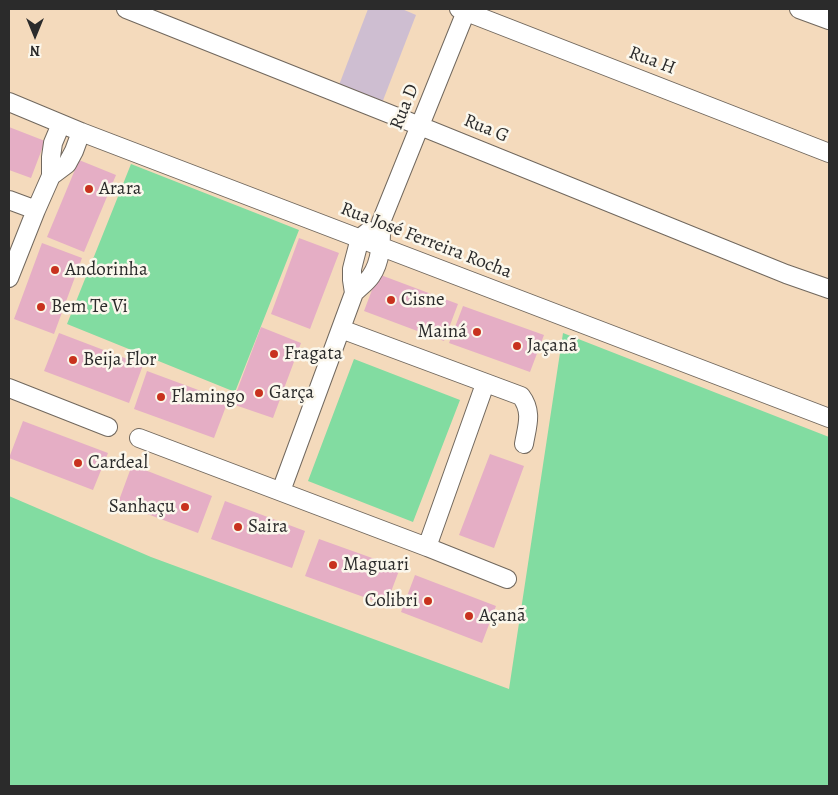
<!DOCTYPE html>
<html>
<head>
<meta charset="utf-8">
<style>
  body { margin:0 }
  #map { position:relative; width:838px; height:795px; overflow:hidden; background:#f4dabc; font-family:Alegreya,serif }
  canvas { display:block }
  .frame { position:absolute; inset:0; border:10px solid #2b2b2b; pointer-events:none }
  .north { position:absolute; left:10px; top:10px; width:50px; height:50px; -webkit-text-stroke:4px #fbf7ec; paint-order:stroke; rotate:180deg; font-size:14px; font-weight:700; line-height:20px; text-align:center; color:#2b2b2b }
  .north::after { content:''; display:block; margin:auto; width:18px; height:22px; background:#2b2b2b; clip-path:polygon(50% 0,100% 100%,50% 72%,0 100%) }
</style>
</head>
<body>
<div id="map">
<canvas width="838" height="795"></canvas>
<div class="frame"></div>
<div class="north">N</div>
</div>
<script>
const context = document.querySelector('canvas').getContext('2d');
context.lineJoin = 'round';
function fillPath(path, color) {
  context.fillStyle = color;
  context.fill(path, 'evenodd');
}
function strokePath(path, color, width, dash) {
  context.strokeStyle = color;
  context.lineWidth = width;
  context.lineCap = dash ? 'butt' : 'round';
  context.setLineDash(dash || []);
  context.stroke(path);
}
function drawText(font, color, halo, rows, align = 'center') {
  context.font = font + ' Alegreya,serif';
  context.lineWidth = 5;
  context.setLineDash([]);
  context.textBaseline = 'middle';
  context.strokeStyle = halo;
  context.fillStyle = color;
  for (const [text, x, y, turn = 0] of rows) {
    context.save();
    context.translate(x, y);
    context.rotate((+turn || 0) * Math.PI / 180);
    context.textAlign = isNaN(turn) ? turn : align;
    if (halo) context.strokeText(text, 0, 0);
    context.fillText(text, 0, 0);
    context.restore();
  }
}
fillPath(new Path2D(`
  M368,9H402L416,15L382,103L339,85Z`), '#cebed1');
fillPath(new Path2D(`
  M131,164L299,230L235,392L67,324Z
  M563,333L829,437V786H9V496L151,557L509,689Z
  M354,359L460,400L413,522L308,481Z`), '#82dca1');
fillPath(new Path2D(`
  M9,127L45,141L31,178L9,170Z
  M79,160L116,175L84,252L47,237Z
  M299,238L339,253L310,329L271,314Z
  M42,243L82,258L54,334L14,319Z
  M378,274L458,304L444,341L364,311Z
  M463,306L544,335L530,372L449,343Z
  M261,327L301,343L273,418L232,404Z
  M59,333L143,365L129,403L44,371Z
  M147,371L228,401L214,438L134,409Z
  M23,421L108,453L93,490L9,458Z
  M490,454L524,466L494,548L459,535Z
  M132,465L212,496L198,533L118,503Z
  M225,501L305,531L292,568L211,539Z
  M319,539L400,568L386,605L305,576Z
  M415,575L496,606L482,643L401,612Z`), '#e5aec5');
const minor = new Path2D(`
  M126,9L420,126L786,274L829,289
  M459,9L829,153
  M799,9L829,20
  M9,102L81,132L829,418
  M51,176L67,164L74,151L81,132
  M9,200L36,210
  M9,278L36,210L51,176V157L53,143L61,124
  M354,293L352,280V269L354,261L360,238L369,231
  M341,329L521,396C533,412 527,426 524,444
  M485,384L427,547L507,579
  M9,388L108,427
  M139,438L427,547
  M281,491L354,293C360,287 367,282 371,276C382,260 381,240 381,222L467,9`);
strokePath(minor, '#71685e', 20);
strokePath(minor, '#fff', 18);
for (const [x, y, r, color] of [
  [89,189,5,"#c8321e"],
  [55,270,5,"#c8321e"],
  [391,300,5,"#c8321e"],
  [41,307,5,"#c8321e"],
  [477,332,5,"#c8321e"],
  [517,346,5,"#c8321e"],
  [274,354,5,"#c8321e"],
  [73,360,5,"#c8321e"],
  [259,393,5,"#c8321e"],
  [161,397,5,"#c8321e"],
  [78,463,5,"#c8321e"],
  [185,507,5,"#c8321e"],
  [238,527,5,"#c8321e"],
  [333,565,5,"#c8321e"],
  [428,601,5,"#c8321e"],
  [469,616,5,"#c8321e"]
]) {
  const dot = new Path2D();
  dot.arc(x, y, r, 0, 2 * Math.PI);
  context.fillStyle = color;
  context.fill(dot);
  strokePath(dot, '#fbf7ec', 2);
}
drawText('19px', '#2b2b2b', '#fbf7ec', [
  ["Rua H",652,61,21],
  ["Rua D",405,107,-68],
  ["Rua G",486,129,22],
  ["Rua José Ferreira Rocha",426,241,21]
]);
drawText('19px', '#2b2b2b', '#fbf7ec', [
  ["Arara",99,189],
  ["Andorinha",65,270],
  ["Cisne",401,300],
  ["Bem Te Vi",51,307],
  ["Mainá",467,332,"right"],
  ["Jaçanã",527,346],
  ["Fragata",284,354],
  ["Beija Flor",83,360],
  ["Garça",269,393],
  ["Flamingo",171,397],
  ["Cardeal",88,463],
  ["Sanhaçu",175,507,"right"],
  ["Saira",248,527],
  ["Maguari",343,565],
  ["Colibri",418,601,"right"],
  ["Açanã",479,616]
], 'left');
</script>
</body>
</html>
